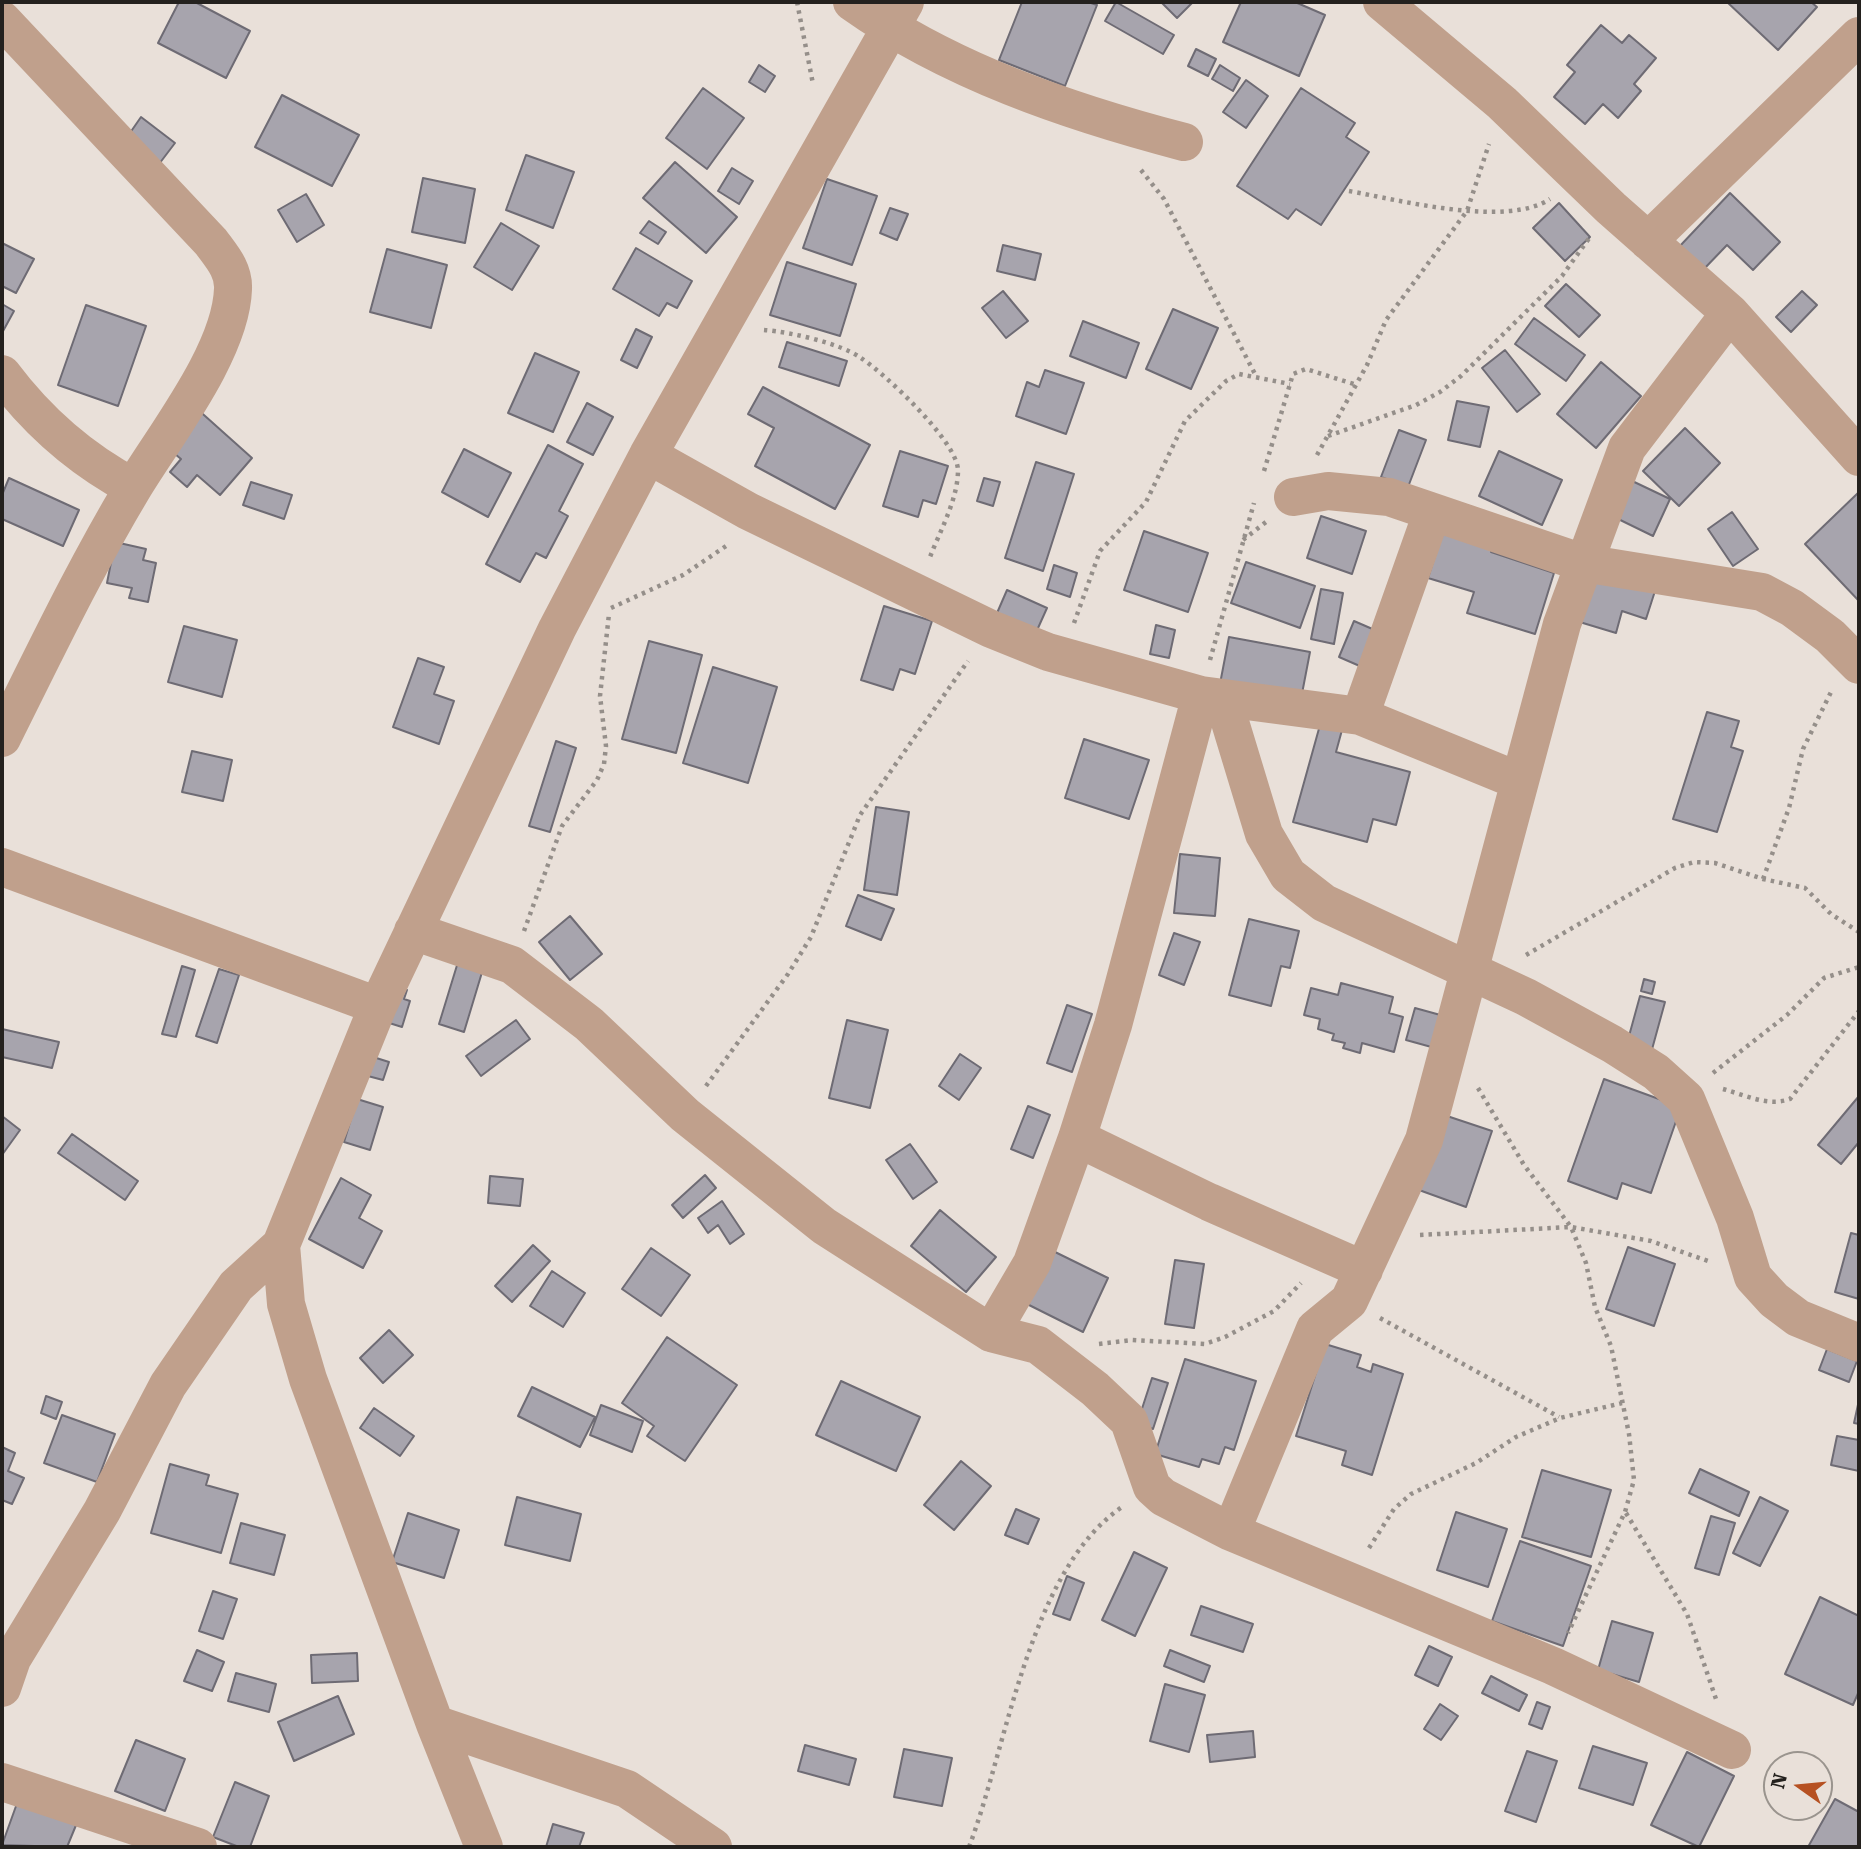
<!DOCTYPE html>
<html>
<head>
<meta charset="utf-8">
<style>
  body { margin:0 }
  #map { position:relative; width:1861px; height:1849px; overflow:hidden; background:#e9e0d9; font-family:"Roboto Serif",serif }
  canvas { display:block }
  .frame { position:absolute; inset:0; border:4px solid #24211e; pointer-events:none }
  .north { position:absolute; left:1763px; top:1751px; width:70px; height:70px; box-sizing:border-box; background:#e9e0d9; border:2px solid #9a948e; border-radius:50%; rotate:285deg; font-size:19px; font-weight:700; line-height:28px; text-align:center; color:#24211e }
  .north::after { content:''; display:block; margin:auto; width:24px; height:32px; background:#b65122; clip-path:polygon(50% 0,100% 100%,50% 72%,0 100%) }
</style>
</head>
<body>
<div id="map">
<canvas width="1861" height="1849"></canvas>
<div class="frame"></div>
<div class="north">N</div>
</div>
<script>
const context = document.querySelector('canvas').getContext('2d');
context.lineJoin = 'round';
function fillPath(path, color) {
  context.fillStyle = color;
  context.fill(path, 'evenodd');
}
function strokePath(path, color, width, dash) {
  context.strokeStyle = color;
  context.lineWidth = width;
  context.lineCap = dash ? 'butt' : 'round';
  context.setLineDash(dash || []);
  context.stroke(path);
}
const building = new Path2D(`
  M179,2H195L250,31L226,78L158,43Z
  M1022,2H1088L1097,5L1065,86L999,60Z
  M1116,2L1174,35L1163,54L1105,21Z
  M1161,2H1193L1177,18Z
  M1241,2H1295L1325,15L1299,76L1223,42Z
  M1727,2H1811L1817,7L1778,50Z
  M1601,25L1622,43L1629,35L1656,58L1634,84L1641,91L1618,118L1603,104L1585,124L1554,97L1575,72L1567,65Z
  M1196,49L1216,59L1208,76L1188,66Z
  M759,65L775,76L765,92L749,82Z
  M1220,65L1240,78L1233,91L1212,79Z
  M1246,80L1268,96L1246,128L1223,112Z
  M703,88L744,118L707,169L666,138Z
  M1301,88L1355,123L1346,137L1369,152L1321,225L1296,209L1288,219L1237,186Z
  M282,95L359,135L332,186L255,147Z
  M141,117L175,143L156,168L123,143Z
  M526,155L574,172L553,228L506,210Z
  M675,162L737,217L706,253L643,198Z
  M732,168L753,181L739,204L718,191Z
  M423,178L475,189L465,243L412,232Z
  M827,179L877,196L852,265L803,248Z
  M1730,193L1780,242L1753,270L1727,245L1703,270L1679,247Z
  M306,194L324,225L297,242L278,210Z
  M1559,203L1590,237L1565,261L1533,228Z
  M890,208L908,214L897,240L880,233Z
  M649,221L666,232L658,244L640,233Z
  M501,223L539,246L512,290L474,267Z
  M2,243L34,259L16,293L2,286Z
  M1003,245L1041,254L1035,280L997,271Z
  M636,248L692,281L677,308L667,303L659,316L613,289Z
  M387,249L447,265L431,328L370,312Z
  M787,262L856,284L840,336L770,315Z
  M1566,284L1600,315L1579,337L1545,306Z
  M1003,291L1028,321L1006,338L982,308Z
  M1802,291L1817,305L1791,332L1776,317Z
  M2,304L14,311L2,333Z
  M86,305L146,326L118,406L58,385Z
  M1173,309L1218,328L1191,389L1146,369Z
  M1534,318L1585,355L1566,381L1515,344Z
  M1083,321L1139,343L1126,378L1070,356Z
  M636,329L652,337L637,368L621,360Z
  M787,342L847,361L839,386L779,367Z
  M1505,350L1540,394L1517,412L1482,368Z
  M535,353L579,372L553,432L508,413Z
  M1601,362L1641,396L1596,448L1557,414Z
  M1045,370L1084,383L1066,434L1016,416L1027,382L1039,387Z
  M763,387L870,445L835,509L755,466L774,428L748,414Z
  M1457,401L1489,407L1480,447L1448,440Z
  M587,403L613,417L593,455L567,442Z
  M195,407L252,458L220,495L197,475L187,487L170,472L181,459L163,444Z
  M1685,428L1720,463L1679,506L1643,471Z
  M1399,430L1426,440L1408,487L1381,477Z
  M548,445L583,464L559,511L568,516L546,558L536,553L520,582L486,564Z
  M464,449L511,473L488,517L442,492Z
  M900,451L948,466L936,504L923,500L918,517L883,506Z
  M1499,451L1562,480L1542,525L1479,496Z
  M1036,462L1074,474L1043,571L1005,558Z
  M9,478L79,510L63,546L2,519V495Z
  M984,478L1000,482L993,506L977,501Z
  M1628,479L1670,499L1653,536L1610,515Z
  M251,482L292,495L284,519L243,505Z
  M1859,492V601L1805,544Z
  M1732,512L1758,549L1733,566L1708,529Z
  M1321,516L1366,531L1352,574L1307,558Z
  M1445,524L1495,540L1491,552L1554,573L1535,634L1467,613L1474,592L1428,578Z
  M1144,531L1208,553L1188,612L1124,590Z
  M115,542L146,549L143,560L156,563L148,602L129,598L132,588L107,583Z
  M1246,562L1315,586L1300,628L1231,603Z
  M1054,565L1077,573L1070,597L1047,589Z
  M1588,570L1655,591L1646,619L1622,611L1616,633L1573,620Z
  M1321,589L1343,593L1334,644L1311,639Z
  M1007,590L1047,608L1034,637L994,620Z
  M884,606L932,621L915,674L900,669L893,690L861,680Z
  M1354,621L1377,631L1362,667L1339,657Z
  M1156,625L1175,630L1169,658L1150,654Z
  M184,626L237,640L222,697L168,682Z
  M1229,637L1310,652L1300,704L1219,689Z
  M649,641L702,655L676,753L622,739Z
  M418,658L444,667L434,694L454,701L439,744L393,727Z
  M713,667L777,687L748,783L683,763Z
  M1707,712L1739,721L1731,747L1743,751L1717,832L1673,819Z
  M1320,725L1342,730L1336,752L1410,772L1396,825L1373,819L1367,842L1293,822Z
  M1084,739L1149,760L1129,819L1065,798Z
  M556,741L576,748L550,832L529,826Z
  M192,751L232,760L223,801L182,792Z
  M876,807L909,812L897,895L864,890Z
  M1180,854L1220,858L1215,916L1174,913Z
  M858,895L894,909L881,940L846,926Z
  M570,916L602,954L570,980L539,942Z
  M1249,919L1299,931L1290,968L1281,966L1271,1006L1229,995Z
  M1174,933L1200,942L1184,985L1159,975Z
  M458,962L483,969L464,1032L439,1024Z
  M182,966L195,970L176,1037L162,1034Z
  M219,969L239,975L217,1043L196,1036Z
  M1644,979L1655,982L1652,994L1641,991Z
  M1341,983L1393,997L1389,1013L1403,1017L1394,1052L1362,1043L1360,1053L1343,1048L1345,1043L1332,1040L1334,1034L1318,1029L1320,1019L1304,1015L1311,988L1338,995Z
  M397,986L407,990L404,999L410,1001L402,1027L386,1022Z
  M1640,996L1665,1002L1651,1053L1626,1047Z
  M1067,1005L1092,1014L1072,1072L1047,1063Z
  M1415,1008L1444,1016L1435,1048L1406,1040Z
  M516,1020L530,1039L481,1076L466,1056Z
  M847,1020L888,1030L870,1108L829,1098Z
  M2,1029L59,1042L52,1068L2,1057Z
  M960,1054L981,1068L959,1100L939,1086Z
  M370,1056L389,1062L383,1080L364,1075Z
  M1604,1079L1681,1107L1651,1193L1622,1183L1617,1199L1568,1181Z
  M1859,1096V1142L1841,1164L1818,1145Z
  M357,1099L383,1107L370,1150L344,1142Z
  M1028,1106L1050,1115L1033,1158L1011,1149Z
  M1444,1115L1492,1131L1466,1207L1419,1190Z
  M2,1116L20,1130L2,1155Z
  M72,1134L138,1181L125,1200L58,1153Z
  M910,1144L937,1182L913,1199L886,1160Z
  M705,1175L716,1188L683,1218L672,1205Z
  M490,1176L523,1179L520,1206L488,1203Z
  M341,1178L371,1195L359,1218L382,1231L363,1268L309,1239Z
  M722,1201L744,1234L730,1244L718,1225L708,1233L698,1218Z
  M940,1210L996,1257L966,1292L911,1246Z
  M1851,1233L1859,1235V1299L1835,1292Z
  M533,1245L550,1261L512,1302L495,1286Z
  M1628,1247L1675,1264L1654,1326L1606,1309Z
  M651,1248L690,1275L661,1316L622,1289Z
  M1053,1251L1108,1278L1083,1332L1027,1304Z
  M1175,1260L1204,1264L1194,1328L1165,1324Z
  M552,1271L585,1293L563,1327L530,1306Z
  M389,1330L413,1355L383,1383L360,1358Z
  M667,1337L737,1385L685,1461L647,1436L654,1426L622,1403Z
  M1325,1344L1361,1355L1357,1367L1371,1372L1373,1364L1403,1374L1372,1475L1342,1465L1346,1451L1296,1436Z
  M1827,1349L1857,1361L1849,1382L1819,1370Z
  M1185,1359L1256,1381L1234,1450L1225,1447L1219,1464L1202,1459L1199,1467L1155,1454Z
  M1152,1378L1168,1383L1153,1429L1137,1424Z
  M841,1381L920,1417L896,1471L816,1435Z
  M532,1387L595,1417L580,1447L518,1416Z
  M46,1396L62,1402L56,1419L41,1413Z
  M1859,1400V1424L1854,1423Z
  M601,1405L643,1421L632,1452L590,1435Z
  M374,1408L414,1436L400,1456L360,1428Z
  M62,1415L115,1434L97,1482L44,1463Z
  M1837,1436L1859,1440V1471L1831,1465Z
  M2,1447L15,1453L8,1471L24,1478L12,1504L2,1500Z
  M961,1461L991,1486L954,1530L924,1505Z
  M170,1464L209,1475L206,1485L238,1494L221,1553L151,1533Z
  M1700,1469L1749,1492L1739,1516L1689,1493Z
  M1542,1470L1611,1490L1591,1557L1522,1537Z
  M517,1497L581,1514L570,1561L505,1545Z
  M1760,1497L1788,1511L1760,1566L1733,1553Z
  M1016,1509L1039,1519L1028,1544L1005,1535Z
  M1456,1512L1507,1529L1488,1587L1437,1570Z
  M408,1513L459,1530L444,1578L392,1562Z
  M1711,1516L1735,1523L1719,1575L1695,1568Z
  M241,1523L285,1535L274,1575L230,1563Z
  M1520,1541L1591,1566L1563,1646L1492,1621Z
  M1134,1552L1167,1568L1135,1636L1102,1620Z
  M1067,1576L1084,1583L1070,1620L1053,1614Z
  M213,1591L237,1599L223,1639L199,1631Z
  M1820,1597L1859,1616V1691L1853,1705L1785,1674Z
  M1201,1606L1253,1624L1243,1652L1191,1635Z
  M1612,1621L1653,1633L1639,1682L1598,1670Z
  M1429,1646L1452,1657L1438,1686L1415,1675Z
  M197,1650L224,1662L212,1691L184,1681Z
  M1170,1650L1210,1666L1204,1682L1164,1666Z
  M357,1653L358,1681L312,1683L311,1655Z
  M236,1673L276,1684L269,1712L228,1701Z
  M1491,1676L1527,1695L1519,1711L1482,1693Z
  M1165,1684L1205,1695L1189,1752L1150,1741Z
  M338,1696L354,1734L294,1761L278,1722Z
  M1537,1702L1550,1707L1542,1729L1529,1724Z
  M1440,1704L1458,1716L1441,1740L1424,1729Z
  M1253,1731L1255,1757L1210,1762L1207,1735Z
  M136,1740L185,1759L165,1811L115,1791Z
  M805,1745L856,1759L849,1785L798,1771Z
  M1593,1746L1647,1763L1633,1805L1579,1788Z
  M904,1749L952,1758L942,1806L894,1797Z
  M1527,1751L1557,1761L1536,1822L1505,1811Z
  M1687,1752L1734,1776L1699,1847L1651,1825Z
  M235,1782L269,1796L250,1847H239L213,1837Z
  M20,1795L79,1818L67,1847L2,1845Z
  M1835,1799L1859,1812V1847H1808Z
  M553,1824L584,1833L579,1847H546Z`);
fillPath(building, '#a7a4ad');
strokePath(building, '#6e6b74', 2);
strokePath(new Path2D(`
  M797,2L813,84
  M1141,170L1164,199L1256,376
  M1349,191C1399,200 1506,228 1550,199
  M764,330C790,332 840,343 861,358C885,374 957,441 958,470C958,499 940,531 930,557
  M1328,436L1416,405L1440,392L1461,376L1562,276L1590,237
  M1317,455L1367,365L1386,320L1467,211L1489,144
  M1264,471L1293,374L1306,369L1357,385
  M1243,540L1266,522
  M611,608L683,575L729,544
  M1074,623L1100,551L1146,502L1185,421L1226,381L1239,374L1290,384
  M1210,660L1254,503
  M1763,879L1789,808L1803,749L1832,690
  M524,931L562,826L597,780L604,764L606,746L600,696L609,614
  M1526,955L1675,868L1694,862L1715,863L1763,879L1805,888L1831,914L1859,932
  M1713,1073L1787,1015L1824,978L1859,967
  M706,1086L788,974L811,937L860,815L968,661
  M1478,1088L1524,1165L1571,1227L1586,1263L1595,1307L1611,1346L1629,1434L1634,1480L1625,1512L1568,1633
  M1723,1089C1745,1095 1768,1107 1790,1099L1859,1011
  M1420,1235L1571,1227L1651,1241L1708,1261
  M1380,1318L1559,1417
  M1099,1344L1132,1340L1205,1344L1225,1337L1274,1311L1301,1283
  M1626,1513L1687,1614L1716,1699
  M1369,1548L1394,1509L1411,1494L1476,1463L1516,1437L1560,1418L1622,1403
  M969,1847C1008,1744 1029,1571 1122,1507`), '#958f8a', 4.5, [3.5, 5]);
strokePath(new Path2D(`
  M852,2C949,71 1069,112 1184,142
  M1382,2L1502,103L1611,208L1730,313L1859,457
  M2,20L211,242C222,257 234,270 233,289C231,352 165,435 133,488C85,568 44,654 2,738
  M1648,241L1859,36
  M2,374C38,422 80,459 133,487
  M648,455L748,511L991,629L1048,652L1201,695L1360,716L1519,781
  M1293,497L1328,491L1389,497L1583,563L1762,592L1792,608L1830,636L1859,665
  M1223,699L1264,834L1288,875L1324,903L1526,997L1612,1044L1656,1072L1686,1099L1735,1218L1753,1277L1774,1300L1798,1318L1859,1343
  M1360,716L1432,513
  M2,867L378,1006
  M413,931L512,965L589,1024L685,1115L824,1226L991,1333L1038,1345L1095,1389L1129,1421L1152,1487L1163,1497L1231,1532L1553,1666L1732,1750
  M1077,1138L1209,1202L1364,1270
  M281,1245L286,1304L308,1379L435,1724L484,1847
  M991,1333L1032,1263L1077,1138L1113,1025L1201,695
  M1231,1532L1315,1329L1349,1301L1424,1140L1562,624L1627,448L1730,313
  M2,1688L12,1659L102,1511L168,1385L236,1286L281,1245L378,1006L557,629L648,455L905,2
  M435,1724L627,1789L713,1847
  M2,1782L198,1847`), '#c0a08c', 38);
</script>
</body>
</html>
